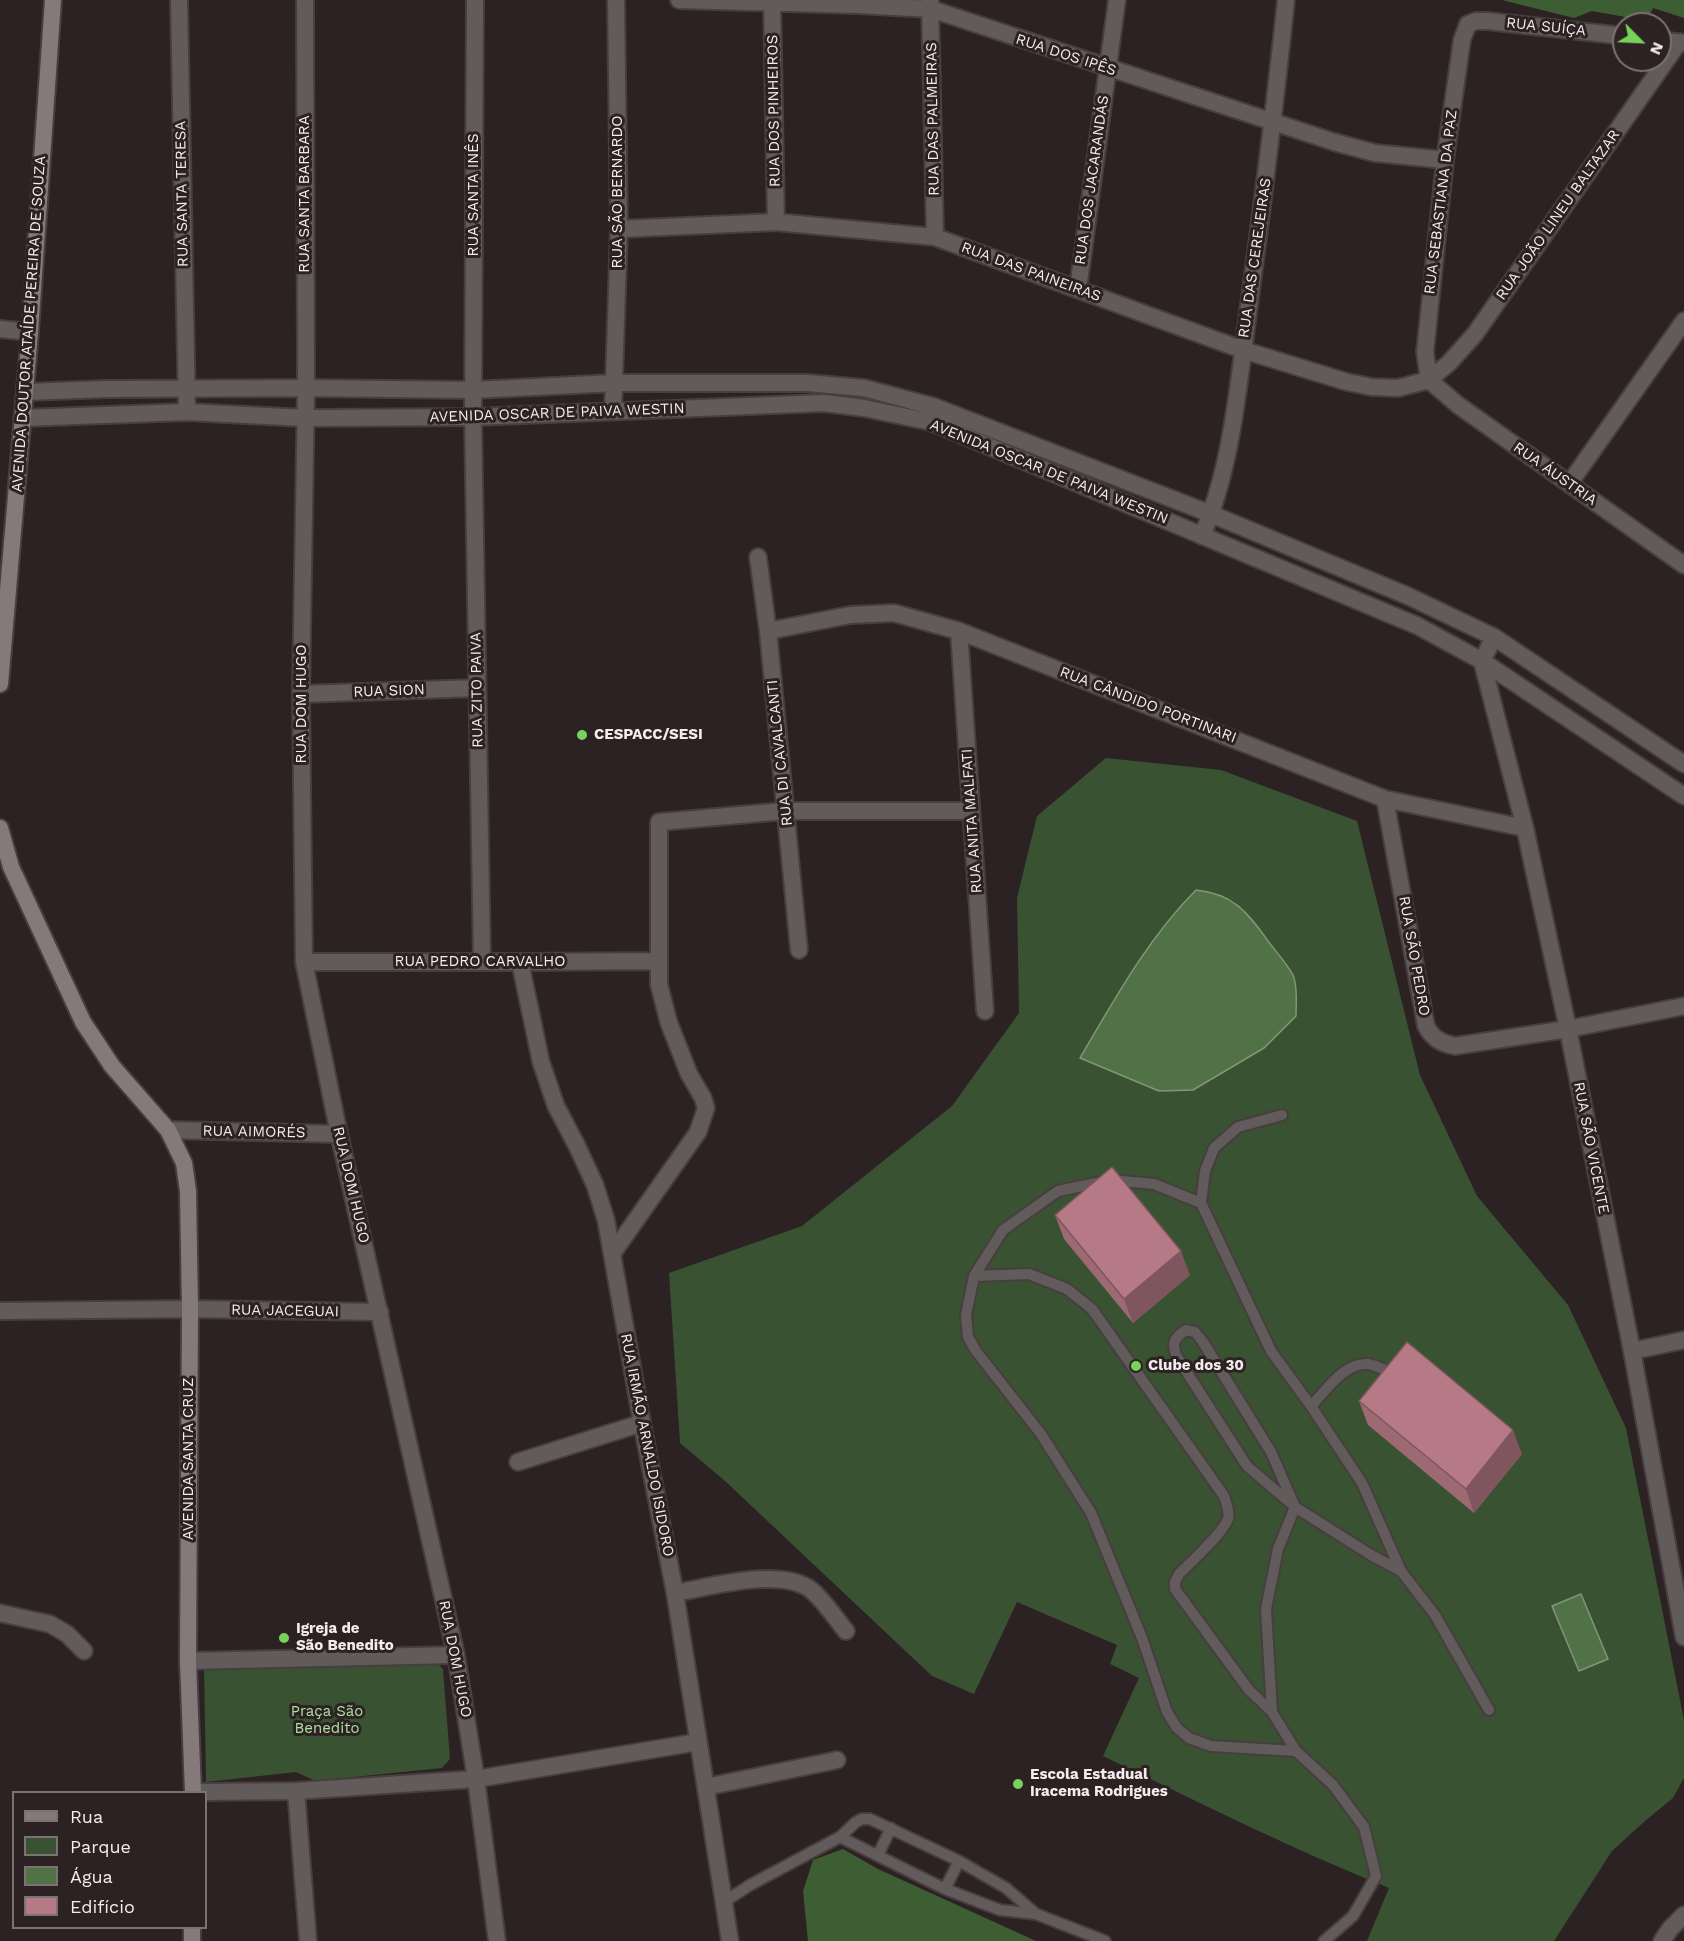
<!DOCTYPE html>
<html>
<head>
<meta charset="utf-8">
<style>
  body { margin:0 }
  #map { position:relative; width:1684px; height:1941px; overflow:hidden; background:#2c2123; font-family:"Work Sans",sans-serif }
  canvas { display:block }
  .legend { position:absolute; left:12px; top:1791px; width:195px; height:138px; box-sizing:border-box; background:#2c2123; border:2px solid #7c7273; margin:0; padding:8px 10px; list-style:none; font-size:18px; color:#f3ebec }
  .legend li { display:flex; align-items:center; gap:12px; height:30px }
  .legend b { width:30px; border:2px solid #7c7273 }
  .north { position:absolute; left:1612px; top:12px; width:60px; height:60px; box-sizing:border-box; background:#2c2123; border:2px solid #7c7273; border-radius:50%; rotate:114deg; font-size:16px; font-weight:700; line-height:24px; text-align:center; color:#f3ebec }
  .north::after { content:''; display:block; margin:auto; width:21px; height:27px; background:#77d259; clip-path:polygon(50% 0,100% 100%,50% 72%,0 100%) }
</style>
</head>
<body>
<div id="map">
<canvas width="1684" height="1941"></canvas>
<ul class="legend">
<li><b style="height:8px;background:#847a7c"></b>Rua</li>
<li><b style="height:16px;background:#395232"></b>Parque</li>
<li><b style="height:16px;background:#517246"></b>Água</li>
<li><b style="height:16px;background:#b67a86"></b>Edifício</li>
</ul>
<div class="north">N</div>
</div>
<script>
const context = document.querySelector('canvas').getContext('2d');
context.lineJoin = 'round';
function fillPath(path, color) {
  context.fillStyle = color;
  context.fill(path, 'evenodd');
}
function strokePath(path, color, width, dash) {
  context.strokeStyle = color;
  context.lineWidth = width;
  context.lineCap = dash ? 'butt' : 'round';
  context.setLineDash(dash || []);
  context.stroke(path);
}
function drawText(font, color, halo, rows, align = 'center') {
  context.font = font + ' "Work Sans",sans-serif';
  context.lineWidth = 6;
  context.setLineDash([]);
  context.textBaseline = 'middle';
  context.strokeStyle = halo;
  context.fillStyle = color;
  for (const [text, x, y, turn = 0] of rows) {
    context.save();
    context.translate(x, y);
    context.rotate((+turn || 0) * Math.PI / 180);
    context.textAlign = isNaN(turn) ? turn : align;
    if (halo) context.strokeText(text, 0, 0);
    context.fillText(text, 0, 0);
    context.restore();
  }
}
fillPath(new Path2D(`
  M1106,758L1221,770L1357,821L1420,1075L1477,1196L1568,1305L1626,1428L1684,1720V1778L1673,1798L1645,1821L1612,1851L1554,1941H1367L1389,1888C1292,1849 1198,1802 1103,1756L1139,1678L1110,1664L1117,1645L1017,1602L974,1694L932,1676L725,1481L680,1443L669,1273L802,1226L952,1106L1019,1013L1017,898L1037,816Z
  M433,1660L443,1669L450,1759L442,1768L315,1781L296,1772L206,1782L204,1666Z`), '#395232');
fillPath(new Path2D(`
  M1502,0H1684V18L1653,8L1647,21L1592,11L1574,18Z
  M843,1849L878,1869L1036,1941H808L803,1891L813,1860Z`), '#3d5d33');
const water = new Path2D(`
  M1196,890C1236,894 1249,915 1271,945C1278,954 1287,964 1293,975C1298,987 1296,1004 1296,1016L1264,1048L1193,1090L1159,1091L1080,1058C1114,1000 1148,938 1196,890Z
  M1581,1594L1608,1659L1579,1671L1552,1606Z`);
fillPath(water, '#517246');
strokePath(water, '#829678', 1.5);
const service = new Path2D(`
  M1201,1203L1205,1171L1214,1148L1238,1127L1282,1115
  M974,1276L1029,1274L1067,1289L1092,1309L1224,1496C1226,1503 1230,1511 1228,1519C1223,1533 1191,1562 1179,1574L1175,1582V1589L1249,1690L1272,1712
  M1186,1330L1195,1332L1203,1342L1271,1452L1295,1507L1247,1466L1177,1357C1171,1343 1174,1338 1186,1330Z
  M1311,1406C1326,1391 1344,1362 1368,1364C1376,1365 1386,1371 1395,1374
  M1401,1571L1435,1615L1489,1710
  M1296,1751L1211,1746L1189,1738L1177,1728L1167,1712L1142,1638L1091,1513L1041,1434L976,1351L968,1337L966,1315L974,1276L1003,1230L1058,1191L1111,1180L1154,1184L1201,1203L1271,1351L1311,1406L1362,1483L1401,1571L1371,1555L1295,1507L1278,1549L1266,1609L1272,1712L1296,1751L1333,1785L1364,1827L1376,1876L1353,1916L1324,1941
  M840,1837L945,1889L1000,1910L1036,1914L1105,1941
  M878,1855L891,1828
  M945,1889L959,1861
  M724,1902L750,1885L840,1837L856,1822L862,1819H870L959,1861L1006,1888L1036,1914`);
const minor = new Path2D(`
  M179,0L187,412
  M305,0L306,388
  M475,0L473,417L482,962
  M679,0L858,5L931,9L1334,142L1375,153L1445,160
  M772,0L776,222
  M930,1L935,237
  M1660,40L1684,43
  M619,229L776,222L935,237L1243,350L1347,382L1372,387L1398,388L1429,380L1449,363L1475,334L1679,42
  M1078,289L1117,0
  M0,329L30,332
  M1429,380L1425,352L1445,160L1462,40L1468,24L1476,21H1487L1624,36
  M1429,380L1458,405L1684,565
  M613,411L619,229L616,0
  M1569,484L1684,321
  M1202,536C1232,466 1238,387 1248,313C1262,209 1275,105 1286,0
  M758,557L768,631L799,950
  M768,631L850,615L894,613L959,631L1385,799L1525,828
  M959,631L985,1011
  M1494,637L1482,661L1525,828L1568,1029L1632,1351L1684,1637
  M301,694L477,688
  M1385,799L1426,1026C1433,1039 1441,1043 1455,1046L1568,1029L1684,1006
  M520,962L657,961
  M168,1130L339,1134
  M612,1254L698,1132L706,1108L703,1098L689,1074L669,1023L659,985V822L785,811H971
  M0,1311L190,1309L380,1312
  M1632,1351L1684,1340
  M518,1462L642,1423
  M675,1593C710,1587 779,1567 810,1589C823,1599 835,1618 846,1631
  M0,1613L50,1624L67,1634L84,1651
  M188,1661L456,1655
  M706,1787L837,1760
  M296,1791L308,1941
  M203,1792L296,1791L476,1779L698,1742
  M1662,1941L1670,1929L1684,1915`);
const tertiary = new Path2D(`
  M306,388L301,694L304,962L339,1134L456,1655L476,1779L497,1941
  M25,392L107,389L306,388L473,390L615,383H807L864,388L935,407L1211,514L1408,596L1494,637L1684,764
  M22,418L187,412L306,418L473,417L824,403L864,408L931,422L1418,626L1482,661L1684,796
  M304,962H520L541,1062L556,1106L577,1146L595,1185L606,1220L642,1423L675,1593L730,1941`);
const secondary = new Path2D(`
  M0,684L30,332L53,0
  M0,828L11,867L83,1022L112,1066L168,1130L184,1163L188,1191L190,1309L188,1661L193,1792
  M192,1941V1928`);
strokePath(service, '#483d3f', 14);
strokePath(minor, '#483d3f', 20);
strokePath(tertiary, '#483d3f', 20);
strokePath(secondary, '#483d3f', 20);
strokePath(service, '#615b5c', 10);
strokePath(minor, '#615b5c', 16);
strokePath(tertiary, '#615b5c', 16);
strokePath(secondary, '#847a7c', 16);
fillPath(new Path2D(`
  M1055,1215L1190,1275L1133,1323L1064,1239Z
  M1359,1401L1522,1454L1474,1513L1368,1425Z`), '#9d6973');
fillPath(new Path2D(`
  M1181,1251L1190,1275L1133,1323L1124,1299Z
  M1513,1430L1522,1454L1474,1513L1466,1489Z`), '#7f555e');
const building = new Path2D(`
  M1112,1167L1181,1251L1124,1299L1055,1215Z
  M1407,1342L1513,1430L1466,1489L1359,1401Z`);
fillPath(building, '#b67a86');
strokePath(building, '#7f555e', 1.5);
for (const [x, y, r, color] of [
  [582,735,6,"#77d259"],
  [1136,1366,6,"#77d259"],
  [284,1638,6,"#77d259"],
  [1018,1784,6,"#77d259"]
]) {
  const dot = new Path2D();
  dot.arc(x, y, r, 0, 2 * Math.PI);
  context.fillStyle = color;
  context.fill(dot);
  strokePath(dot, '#2c2123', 2);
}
drawText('15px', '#f3ebec', '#2c2123', [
  ["RUA SUÍÇA",1546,27,6],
  ["RUA DOS IPÊS",1066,55,18],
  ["RUA DOS PINHEIROS",774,111,-91],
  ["RUA DAS PALMEIRAS",933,119,-91],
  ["RUA DOS JACARANDÁS",1092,180,-82],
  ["RUA SÃO BERNARDO",618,192,-90],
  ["RUA SANTA TERESA",182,194,-91],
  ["RUA SANTA BARBARA",305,194,-90],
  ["RUA SANTA INÊS",474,195,-90],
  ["RUA SEBASTIANA DA PAZ",1441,202,-83],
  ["RUA JOÃO LINEU BALTAZAR",1558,215,-55],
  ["RUA DAS CEREJEIRAS",1255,258,-82],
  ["RUA DAS PAINEIRAS",1031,272,20],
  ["AVENIDA DOUTOR ATAÍDE PEREIRA DE SOUZA",29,324,-86],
  ["AVENIDA OSCAR DE PAIVA WESTIN",557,413,-2],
  ["AVENIDA OSCAR DE PAIVA WESTIN",1049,472,22],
  ["RUA ÁUSTRIA",1555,474,35],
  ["RUA ZITO PAIVA",477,690,-91],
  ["RUA SION",389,691,-2],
  ["RUA DOM HUGO",302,704,-90],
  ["RUA CÂNDIDO PORTINARI",1148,705,21],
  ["RUA DI CAVALCANTI",780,753,-96],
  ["RUA ANITA MALFATI",972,821,-94],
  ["RUA SÃO PEDRO",1414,956,80],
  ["RUA PEDRO CARVALHO",480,962],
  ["RUA AIMORÉS",254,1132,1],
  ["RUA SÃO VICENTE",1591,1148,79],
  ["RUA DOM HUGO",351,1185,77],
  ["RUA JACEGUAI",285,1311,1],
  ["RUA IRMÃO ARNALDO ISIDORO",647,1445,79],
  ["AVENIDA SANTA CRUZ",189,1459,-90],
  ["RUA DOM HUGO",455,1659,79]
]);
drawText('bold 15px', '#f3ebec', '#2c2123', [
  ["CESPACC/SESI",594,735],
  ["Clube dos 30",1148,1366],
  ["Igreja de",296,1629],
  ["São Benedito",296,1646],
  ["Escola Estadual",1030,1775],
  ["Iracema Rodrigues",1030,1792]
], 'left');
drawText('15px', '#ace09d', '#2c2123', [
  ["Praça São",327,1712],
  ["Benedito",327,1729]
]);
</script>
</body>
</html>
